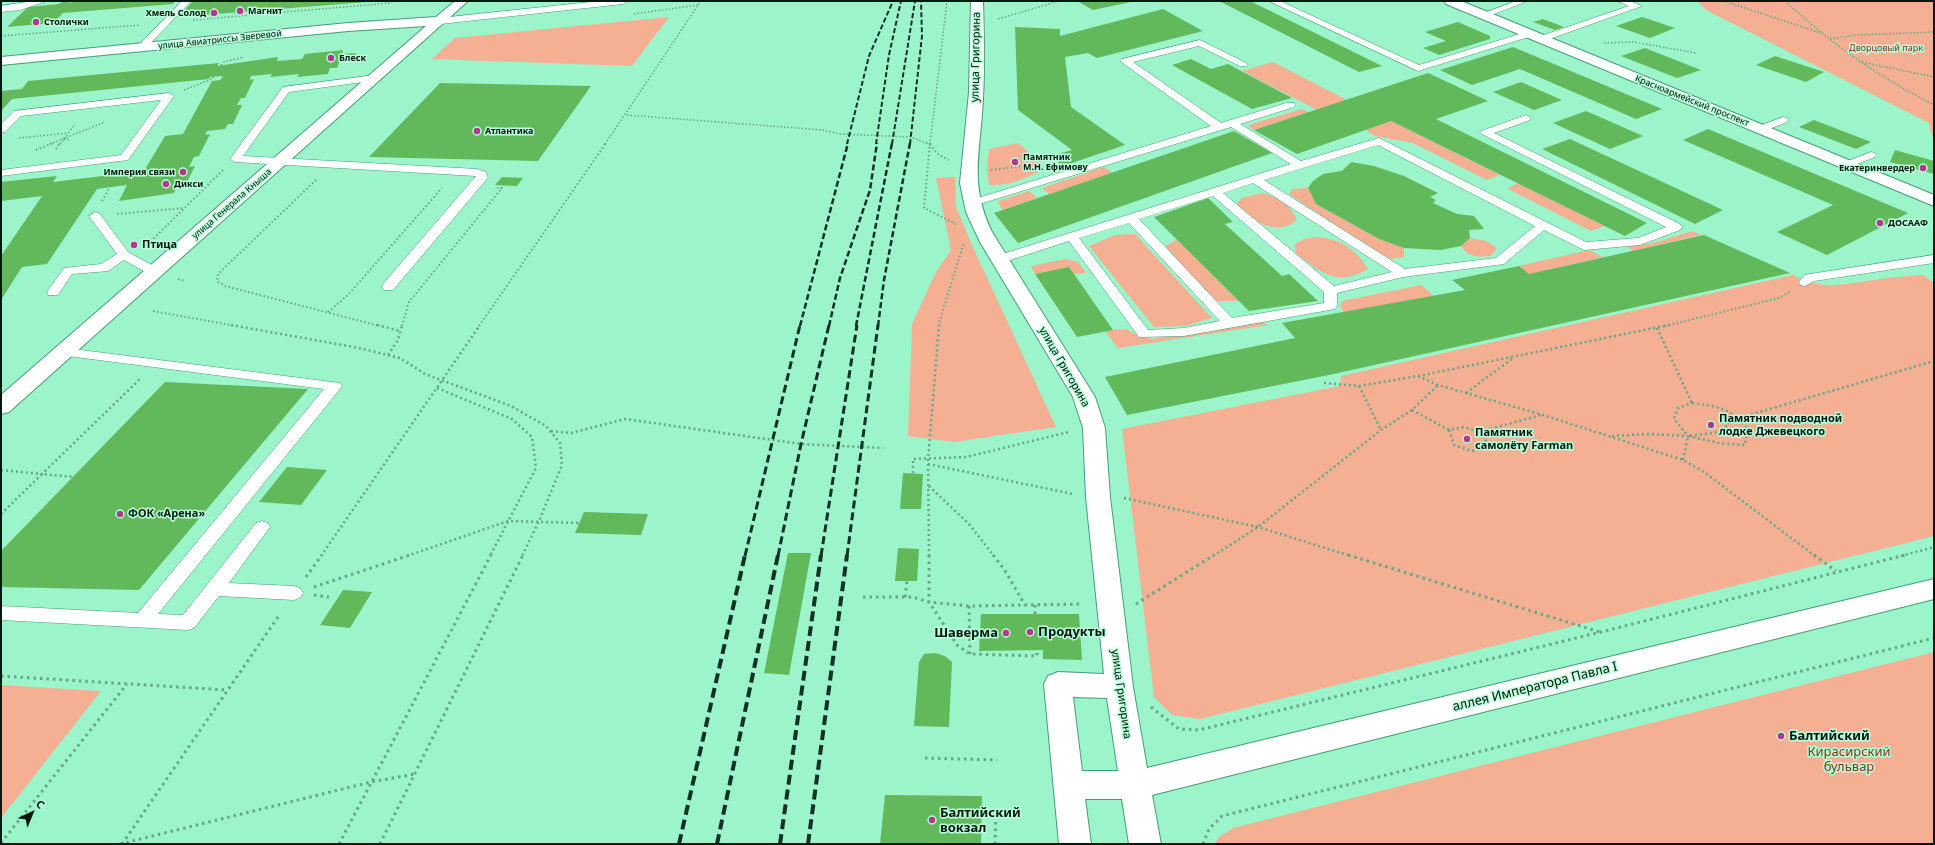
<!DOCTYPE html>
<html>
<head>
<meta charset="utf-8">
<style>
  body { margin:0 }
  #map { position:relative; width:1935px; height:845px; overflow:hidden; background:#9cf4ca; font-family:"Noto Sans",sans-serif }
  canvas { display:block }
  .frame { position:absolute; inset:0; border:2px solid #00180d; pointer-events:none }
  .north { position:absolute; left:12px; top:793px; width:40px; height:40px; -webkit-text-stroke:3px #b9fddb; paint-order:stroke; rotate:44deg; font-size:11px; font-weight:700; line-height:16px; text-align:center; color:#00180d }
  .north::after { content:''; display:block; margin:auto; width:14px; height:18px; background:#00180d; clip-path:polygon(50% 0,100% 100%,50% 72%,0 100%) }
</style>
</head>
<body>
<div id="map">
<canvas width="1935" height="845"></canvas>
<div class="frame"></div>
<div class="north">С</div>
</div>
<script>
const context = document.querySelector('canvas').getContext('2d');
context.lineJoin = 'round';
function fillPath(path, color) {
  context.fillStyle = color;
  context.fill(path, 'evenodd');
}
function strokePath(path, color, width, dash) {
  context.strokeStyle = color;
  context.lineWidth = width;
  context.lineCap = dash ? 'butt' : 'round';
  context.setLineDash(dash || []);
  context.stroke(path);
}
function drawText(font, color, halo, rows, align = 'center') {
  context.font = font + ' "Noto Sans",sans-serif';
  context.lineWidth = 3;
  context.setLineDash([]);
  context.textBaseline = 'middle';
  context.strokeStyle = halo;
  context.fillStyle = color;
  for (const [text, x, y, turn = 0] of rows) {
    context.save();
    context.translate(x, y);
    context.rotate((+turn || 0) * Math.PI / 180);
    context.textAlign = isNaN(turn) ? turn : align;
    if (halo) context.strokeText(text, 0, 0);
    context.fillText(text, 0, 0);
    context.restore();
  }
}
fillPath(new Path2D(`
  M1697,1H1934V137L1931,133L1929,123L1706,10Z
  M669,17L632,66L432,59L455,38Z
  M1273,62L1347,100L1317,110L1242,71Z
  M1302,109L1309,112L1254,130L1249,127L1251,124Z
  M1391,121L1500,175L1487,180L1413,143L1375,136L1365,130Z
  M1018,143L1038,160L1041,159L1042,170C1024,179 1009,186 989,185L987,167L989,149Z
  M1104,167L1112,173L1049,194L1042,188Z
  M955,177L956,207L971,243L1056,427L954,442L908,436L912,324L936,272L951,250L936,178Z
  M1517,183L1605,226L1591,231L1508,189Z
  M1308,188L1316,204L1379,239L1404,248V257L1391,259L1368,247L1289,194L1292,189Z
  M1029,191L1037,198L1002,210L998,201Z
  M1262,193C1280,198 1289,203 1297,220C1293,223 1287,227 1283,227C1264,230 1249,216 1235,206L1242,198Z
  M1692,231L1701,235L1633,251L1627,246L1653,243Z
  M1135,234L1212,318L1185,326L1154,327L1089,246L1115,235Z
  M1314,237C1338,237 1356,249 1368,269C1336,287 1323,273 1297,255L1294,245L1304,239Z
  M1470,238L1486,241L1497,248L1491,256C1478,257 1468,258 1461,246Z
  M1177,240L1239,301H1215L1163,247Z
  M1589,250L1603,257L1529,274L1519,266Z
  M1066,259L1078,262L1086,273L1074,274L1069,267L1035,274L1031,266Z
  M1793,275C1820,292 1851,283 1880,279C1894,277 1908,276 1923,275L1934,283V536L1200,719L1172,715L1154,697L1122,429L1340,386L1341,376Z
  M1421,285L1434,296L1344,313L1340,306L1342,301Z
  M1261,321L1268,325L1118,348L1105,331L1127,329L1134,334L1151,339Z
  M1934,652V844H1215L1219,837L1233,828Z
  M1,685L101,691L1,818Z`), '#f5b094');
fillPath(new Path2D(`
  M69,1L68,3L78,1H175L173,4L63,13L53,23L7,27L28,7L59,4L62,2Z
  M193,1H207L206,2H367L178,17Z
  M1077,1H1131V2L1093,10Z
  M1219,1H1250L1382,66L1359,72Z
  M1163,9L1203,31L1097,58L1088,53L1065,57L1071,107L1125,145L1063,166L1051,156L1072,150L1018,110L1015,27L1060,29V36Z
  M1642,17L1675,28L1650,38L1616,26Z
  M1543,19L1564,27L1555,30L1533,22Z
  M1458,22L1490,36V39L1439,55L1423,48L1446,41L1425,32Z
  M1513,47L1662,109L1636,119L1520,69L1472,85L1440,70Z
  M1645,48L1701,70L1677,78L1621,56Z
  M343,50L342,54L356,53L355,57L341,58L337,68H330L328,74L297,77L299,74L270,77L272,74L251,76L250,80L254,79L245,98H241L237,105H242L233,124H228L225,129L207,131L205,135L210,134L199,156L194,157L189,167L195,166L187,182L179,183L174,193L119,201L127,185L97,189L47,264L22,267L1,300V256L42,196L1,201V182L57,176L53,182L144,171L165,136L183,134L212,81L220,80L223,76L210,77L209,79L12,99L1,111V91L22,89L28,81L219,63L217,66L278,57L277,61L302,59L305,54Z
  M1775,56L1824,72L1806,82L1756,65Z
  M1191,59L1211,69L1228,64L1292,98L1252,109L1172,65Z
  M1428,73L1488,101L1436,119L1647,223L1625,236L1391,121L1297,154L1254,130Z
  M1521,82L1562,100L1534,110L1493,92Z
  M440,83L591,86L538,161L369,157Z
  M1586,111L1600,117L1643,136L1610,149L1553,123Z
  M1814,120L1871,142L1856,149L1799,127Z
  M1708,129L1908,213L1827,255L1777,232L1833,205L1683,140Z
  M1234,131L1272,153L1018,243L994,213Z
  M1570,139L1723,210L1695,224L1542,149Z
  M1895,150L1934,161V174L1890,162Z
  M1351,162L1374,166L1404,176L1438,193L1430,197L1436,200L1433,203L1457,214L1474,216L1484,229L1469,230L1470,238L1461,246L1441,250L1404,248L1379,239L1316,204L1308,188L1313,181L1323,174L1342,171Z
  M502,177L523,178L517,186L495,185Z
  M1208,198L1233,222L1225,224L1282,276L1289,274L1318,301L1249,311L1154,217Z
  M1704,235L1790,273L1329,375L1127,415L1105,377L1295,338L1282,323L1465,290L1452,280L1519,266L1529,274Z
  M1069,267L1074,274L1113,330L1077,337L1035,274Z
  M165,382L308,389L139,590L1,587V551Z
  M287,467L327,470L301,505L259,502Z
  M903,473L923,474L921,509H900Z
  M584,512L648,514L641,535L575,533Z
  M898,548L919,549L917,581H895Z
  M788,553H811L789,675L764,673Z
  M343,590L372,592L350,628L320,625Z
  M981,614H1079L1082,660L1043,659V650L979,651Z
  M935,653L945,656L952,662L949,727L914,726L919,662L924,654Z
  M885,795L982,796L981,844H880Z`), '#61b95b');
const service = new Path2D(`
  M33,1H47L20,10L1,12V6Z
  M182,1H191L144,50H138V46Z
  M600,1H627L623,4L440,24L436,21L440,18Z
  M1269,1H1280L1419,65L1526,32H1532L1533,34L1532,36L1418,71Z
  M1516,1H1528L1486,17L1483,18L1479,15Z
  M1617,1H1630L1642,6L1544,41L1541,42L1536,39L1538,37L1629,6Z
  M1200,40L1248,64L1246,66H1240L1199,46L1133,62L1221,123L1286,103H1294L1295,105L1294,107L1240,124L1301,161L1379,138L1586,242L1638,238L1666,227L1480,133L1481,131L1526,115L1531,118L1530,120L1494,133L1680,224L1682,227L1680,230L1640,245L1584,250L1544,230L1504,264L1403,277L1337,293V306L1335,309L1184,336L1139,337L1069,241L1004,262H996L994,259L996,256L1291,164L1231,127L976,205H968L966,203L968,201L1211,126L1120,61L1122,59ZM1378,145L1535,226L1496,258L1405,269L1264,180ZM1253,183L1392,272L1334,286L1223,193ZM1213,196L1324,292V303L1232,318L1139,219ZM1129,223L1220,321L1184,328L1148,330L1079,238Z
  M375,75L378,76L380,78L378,80L289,92L243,156L477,169L486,172L488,178L486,180L393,290H383L382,287L383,284L476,176L235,162L230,159L283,87Z
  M169,93L174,96L128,160L1,176V170L121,155L161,100L21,116L5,132L1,133V124L14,111Z
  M1783,117L1787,118L1788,120L1787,122L1761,132L1756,129L1757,127Z
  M1871,152L1875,153L1876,155L1875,157L1847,168L1841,165L1843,163Z
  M95,212L99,213L128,252L159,269L161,272L155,276L151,275L124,260L108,271L72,274L58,295H48L47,292L64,268L101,264L117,254L89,216Z
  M1934,255V263L1814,281L1805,286L1800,285L1799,282L1805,275L1810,274Z
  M65,348L340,383L342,386L340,389L158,614L183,615L256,523L262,521L268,523L270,527L229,583L294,586L300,588L303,593L300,598L294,600L219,596L194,628L188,630L1,620V606L138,613L324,389L60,355L58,352L60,349Z`);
const minor = new Path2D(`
  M971,1H983C984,33 985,66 983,98C981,150 968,183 992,232L1095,397L1105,428L1110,497L1133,687L1147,768L1934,579V599L1152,795L1161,844H1129L1122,799H1085L1091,844H1059L1044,684L1048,676L1058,672L1104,674L1086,497L1083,428L1073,397L980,242L966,212L960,183L969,92ZM1073,697L1107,698L1118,771H1082Z`);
const tertiary = new Path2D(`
  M455,1H468L9,412L1,414V395L426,26L348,31L1,65V57L348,23L436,17Z`);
const secondary = new Path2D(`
  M1444,1H1461L1934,195V206L1446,4Z`);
strokePath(service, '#459d77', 1);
strokePath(minor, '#459d77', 2);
strokePath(tertiary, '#459d77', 2);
strokePath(secondary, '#459d77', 2);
strokePath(new Path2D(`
  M1724,1L1821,33
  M1785,1C1830,43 1879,77 1934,105
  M634,14L698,5
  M998,19L1059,1
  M193,20L390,3L393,1
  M1,36L140,25
  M1830,39L1856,35L1934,32
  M1604,43L1634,42L1696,53
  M1862,62L1934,77
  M221,65L224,62L244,57
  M184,90L212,79L214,76
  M627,115L823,130L840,134L911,137L928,144
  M19,138L68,133
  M64,139L70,140
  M50,144L105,122
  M60,144L75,124
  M605,144L701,1
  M930,144L947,1`), '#65a687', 1.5, [1.5, 2]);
strokePath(new Path2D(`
  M926,143L930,145L939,155L949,160
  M930,143L924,208L956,224
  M56,149L60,143
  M36,150L53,143
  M991,170L1032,165
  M316,180L218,274L217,281L225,286L380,326
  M102,201L110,187
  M117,214L184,208
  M145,247L223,170
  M178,279L185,281
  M153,311L236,326
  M328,312L348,295L442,188
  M402,326L409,302L502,188H497
  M479,326L606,143
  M939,326L940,319L964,243
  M1665,326L1779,298L1791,291`), '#65a687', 2, [1.5, 2.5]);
strokePath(new Path2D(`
  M231,325L359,348L400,358L425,374L511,406L546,426L560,443L562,465L539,521L522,556
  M377,325L400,331
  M1657,328L1692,403
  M388,355L398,340L402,325
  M1418,376L1669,325
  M1324,383L1359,386L1418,376L1438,385L1543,415L1683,460L1704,472L1815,556
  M1359,386L1381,430
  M437,388L512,419L532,437L536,468L490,556
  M1466,393L1513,358
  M1692,403C1716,406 1732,408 1747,429L1745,445L1719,443L1688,436L1674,419L1678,408Z
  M1412,410L1449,430L1464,427L1479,432L1541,415
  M1449,430L1454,445L1472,451L1486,447V441L1479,432
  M551,431L571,433L625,419L801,444L883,448
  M1612,436L1647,434L1688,436
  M1690,436L1726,431V424L1739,418L1934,361
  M1683,460L1688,436
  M928,464L1073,494
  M1,470L42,474L140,379
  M913,473V459L966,457L1069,432
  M929,486L969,524L994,556
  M1124,498L1258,527L1351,556
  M1,514L42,474L74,477
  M321,556L480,325
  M407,556L508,521L579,523
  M929,556L928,460L939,325
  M1213,556L1258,527L1381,430L1412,410L1438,385
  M1901,556L1934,547`), '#65a687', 2.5, [2, 3]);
strokePath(new Path2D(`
  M929,555V602L957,645L970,654L1037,656V650
  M993,555L1004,569L1025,605
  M1348,555L1600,632
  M1814,555L1836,571
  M306,577L322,555
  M314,587L410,555
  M314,595L329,597
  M863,597H912L929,602L969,606L1083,604
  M905,597L907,581
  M1136,604L1214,555
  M1035,605V614
  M969,606L970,654
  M1,676L227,690
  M1151,707L1179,729L1199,730L1601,632L1905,555
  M925,758L997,760
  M1,843L127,684
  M120,844L371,782L415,774
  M122,844L280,614
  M339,844L491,555
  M380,844L523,555
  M995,844L996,810
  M1203,844L1209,829L1222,816L1934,638`), '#65a687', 3, [2.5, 4]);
fillPath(service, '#fff');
fillPath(minor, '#fff');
fillPath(tertiary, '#fff');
fillPath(secondary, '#fff');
strokePath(new Path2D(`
  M847,144L869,56L893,1
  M876,144L889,55L901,1
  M892,144L915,1
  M910,144L922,36L921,1`), '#123223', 2, [5, 2.5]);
strokePath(new Path2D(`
  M800,326L848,143
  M829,326L840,278L870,190L877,143
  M856,326L892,143
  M878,326L884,280L910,143`), '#123223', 2.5, [6, 3]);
strokePath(new Path2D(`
  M745,556L800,325
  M778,556L801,444L829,325
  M821,556L857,325
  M847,556L878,325`), '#123223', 3, [8, 4]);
strokePath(new Path2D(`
  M679,844L745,555
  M717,844L778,555
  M780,844L821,555
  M808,844L847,555`), '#123223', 4, [10, 5]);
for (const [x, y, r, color] of [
  [240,11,4,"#b2388c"],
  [214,13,4,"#b2388c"],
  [36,22,4,"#b2388c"],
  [331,58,4,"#b2388c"],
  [477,131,4,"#b2388c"],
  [1015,162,4,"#b2388c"],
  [1923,168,4,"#b2388c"],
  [183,172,4,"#b2388c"],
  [166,184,4,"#b2388c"],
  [1880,223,4,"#b2388c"],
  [134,245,4,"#b2388c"],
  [1711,425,4,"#b2388c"],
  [1467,439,4,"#b2388c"],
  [120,514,4,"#b2388c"],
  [1030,632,4,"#b2388c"],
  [1006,633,4,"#b2388c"],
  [1781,736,4,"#b2388c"],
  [932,820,4,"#b2388c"]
]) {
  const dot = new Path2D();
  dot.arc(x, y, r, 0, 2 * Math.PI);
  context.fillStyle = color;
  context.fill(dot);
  strokePath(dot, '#b9fddb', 1.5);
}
drawText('bold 9px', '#00180d', '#b9fddb', [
  ["Магнит",248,11],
  ["Хмель Солод",206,13,"right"],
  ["Столички",44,22],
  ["Блеск",339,58],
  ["Атлантика",485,131],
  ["Памятник",1023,157],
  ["М.Н. Ефимову",1023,167],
  ["Екатеринвердер",1915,168,"right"],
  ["Империя связи",175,172,"right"],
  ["Дикси",174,184],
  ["ДОСААФ",1888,223]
], 'left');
drawText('9px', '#00180d', '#b9fddb', [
  ["улица Авиатриссы Зверевой",220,40,-6],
  ["Красноармейский проспект",1692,101,22],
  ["улица Генерала Кныша",232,204,-41]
]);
drawText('9px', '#803615', '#b9fddb', [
  ["Дворцовый парк",1886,48]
]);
drawText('11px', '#00180d', '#b9fddb', [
  ["улица Григорина",976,57,-89],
  ["улица Григорина",1064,367,60],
  ["улица Григорина",1121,694,82]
]);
drawText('bold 11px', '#00180d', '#b9fddb', [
  ["Птица",142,245],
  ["Памятник подводной",1719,419],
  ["лодке Джевецкого",1719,432],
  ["Памятник",1475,433],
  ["самолёту Farman",1475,446],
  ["ФОК «Арена»",128,514]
], 'left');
drawText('bold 13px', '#00180d', '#b9fddb', [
  ["Продукты",1038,632],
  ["Шаверма",998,633,"right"],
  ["Балтийский",1789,736],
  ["Балтийский",940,813],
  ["вокзал",940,828]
], 'left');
drawText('13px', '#00180d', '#b9fddb', [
  ["аллея Императора Павла I",1535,687,-14]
]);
drawText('13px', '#803615', '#b9fddb', [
  ["Кирасирский",1849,752],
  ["бульвар",1849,767]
]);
</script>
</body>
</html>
